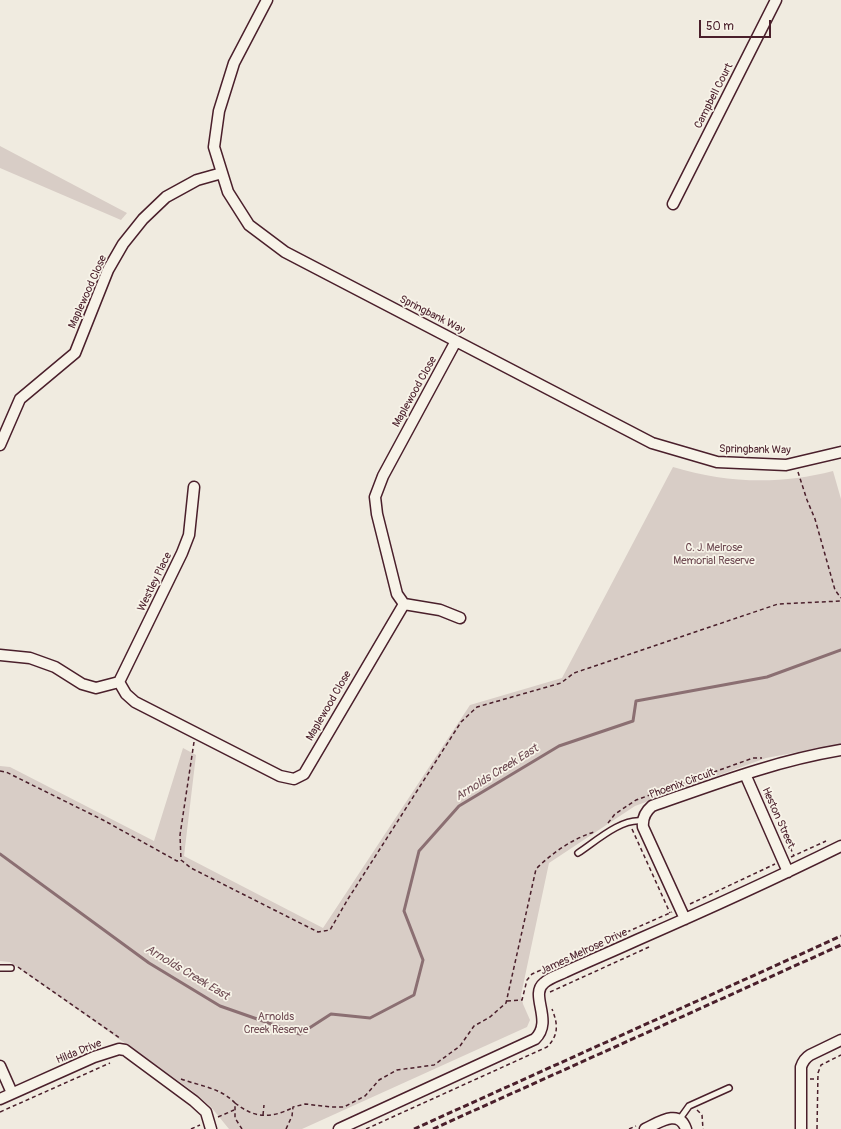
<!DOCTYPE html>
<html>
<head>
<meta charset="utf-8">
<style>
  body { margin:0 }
  #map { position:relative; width:841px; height:1129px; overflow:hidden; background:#f0ebe0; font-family:Pangolin,sans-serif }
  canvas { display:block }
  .scale { position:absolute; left:699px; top:20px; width:72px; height:18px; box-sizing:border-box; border:2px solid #4a1f2b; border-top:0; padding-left:5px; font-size:12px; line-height:14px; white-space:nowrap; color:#4a1f2b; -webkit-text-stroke:3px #f7f3e8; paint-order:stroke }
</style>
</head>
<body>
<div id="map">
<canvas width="841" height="1129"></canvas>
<div class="scale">50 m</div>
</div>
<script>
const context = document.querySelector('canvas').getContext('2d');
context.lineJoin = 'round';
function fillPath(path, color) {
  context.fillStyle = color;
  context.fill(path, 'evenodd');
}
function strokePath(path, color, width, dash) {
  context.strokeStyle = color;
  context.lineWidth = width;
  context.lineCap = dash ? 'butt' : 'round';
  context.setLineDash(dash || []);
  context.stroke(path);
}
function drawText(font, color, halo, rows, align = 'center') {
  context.font = font + ' Pangolin,sans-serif';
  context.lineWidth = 3.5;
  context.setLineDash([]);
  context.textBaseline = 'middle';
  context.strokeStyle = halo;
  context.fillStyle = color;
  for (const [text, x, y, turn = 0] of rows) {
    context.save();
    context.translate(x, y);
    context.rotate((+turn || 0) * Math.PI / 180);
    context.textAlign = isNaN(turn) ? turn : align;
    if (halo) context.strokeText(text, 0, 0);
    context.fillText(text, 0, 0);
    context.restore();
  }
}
fillPath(new Path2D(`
  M0,146L127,213L121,220L0,168Z
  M673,467C725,483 780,485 833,471L841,499V744L766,758L635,806L549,863L521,995L523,1004L530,1020L527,1027L302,1129H229L211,1107L191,1090L10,962L0,961V766L10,767L154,841L183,748L196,755L184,856L323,928L470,705L562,678Z`), '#d8cdc6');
strokePath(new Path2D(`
  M0,854L149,963L220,1006L300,1034L331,1014L370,1018L414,995L423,960L404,911L419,851L459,806L559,746L633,721L636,701L767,677L841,650`), '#8b6f72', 3);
const lane = new Path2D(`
  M578,853C595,842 621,818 642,821
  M0,968H11
  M679,1120L689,1106L729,1088`);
const street = new Path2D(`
  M267,0L234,63L219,111L214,147L228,192L249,225L285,252L652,443L717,462L786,465L841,452
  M673,204L776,0
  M0,445L20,399L75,353L108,270L123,244L143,219L166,197L197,180L222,173
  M404,604L440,610L460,618
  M0,655L30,658L55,667L82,684L96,688L119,682L126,694L135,702L280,776L294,779L304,774L404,604L397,594L377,514L375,497L383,476L456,341
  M119,682L182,553L189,535L194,487
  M745,774L788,872
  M685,919L643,827C642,818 645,812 652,806C715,784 775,761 841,750
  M0,1066L12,1093
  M0,1099L94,1057L119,1049L125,1050L194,1101L206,1112L211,1129
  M339,1129L535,1039C554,1021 529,995 544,983C549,978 559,975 565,972C589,961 613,951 637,940C706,910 774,879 841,846
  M645,1129C658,1123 679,1108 686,1129
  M801,1129V1067C803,1061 805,1058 810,1055L841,1040`);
strokePath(lane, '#4a1f2b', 8);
strokePath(street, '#4a1f2b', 13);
strokePath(new Path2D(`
  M798,472L807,500L815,519L835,590L841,598
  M194,742L180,835L181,860L191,868L318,932L330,930L348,899L461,722L477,707L561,683L574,673L778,604L841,601
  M0,771L6,772L103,820L177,861L181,860
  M767,797L794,856
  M608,823L615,814L636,800L753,758H762
  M632,829L670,913
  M791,857L826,841
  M690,904L775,864
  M18,967L121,1039
  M550,992L649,947
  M507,1001L522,1000L527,980L532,974L672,912
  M181,1079C200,1086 221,1088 235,1103V1118L242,1129
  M810,1079H818
  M235,1103C254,1118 270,1119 292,1108
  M697,1110L702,1115L703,1129
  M0,1112L110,1063
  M263,1115L264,1105
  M218,1117L234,1110
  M191,1129L200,1125
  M286,1129L292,1116L293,1107L305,1104L332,1107H344L365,1096L379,1080L397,1070L434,1065L460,1046L474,1026L490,1017L506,1003L536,869C552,853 572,839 594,832
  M366,1129L547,1047C559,1035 558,1024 552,1009
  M629,1129L636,1126
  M817,1129L818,1073L821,1065L841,1055`), '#4a1f2b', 1.5, [4, 3]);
strokePath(lane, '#f7f3e8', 5);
strokePath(street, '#f7f3e8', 10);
strokePath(new Path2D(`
  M414,1129L841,936
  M433,1129L841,945`), '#4a1f2b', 3, [6, 3]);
drawText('11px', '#4a1f2b', '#f7f3e8', [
  ["Campbell Court",714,96,-63],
  ["Maplewood Close",88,292,-66],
  ["Springbank Way",432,315,27],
  ["Maplewood Close",415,392,-61],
  ["Springbank Way",755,450,1],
  ["Westley Place",155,582,-64],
  ["Maplewood Close",329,706,-60],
  ["Phoenix Circuit",682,784,-20],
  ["Heston Street",778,818,66],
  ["James Melrose Drive",584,952,-25],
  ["Hilda Drive",79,1052,-22]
]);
drawText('11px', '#6e4a52', '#f7f3e8', [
  ["C. J. Melrose",714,548],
  ["Memorial Reserve",714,561],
  ["Arnolds",276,1017],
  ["Creek Reserve",276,1030]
]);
drawText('italic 12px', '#704e55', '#f7f3e8', [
  ["Arnolds Creek East",497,773,-32],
  ["Arnolds Creek East",187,973,31]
]);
</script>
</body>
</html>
